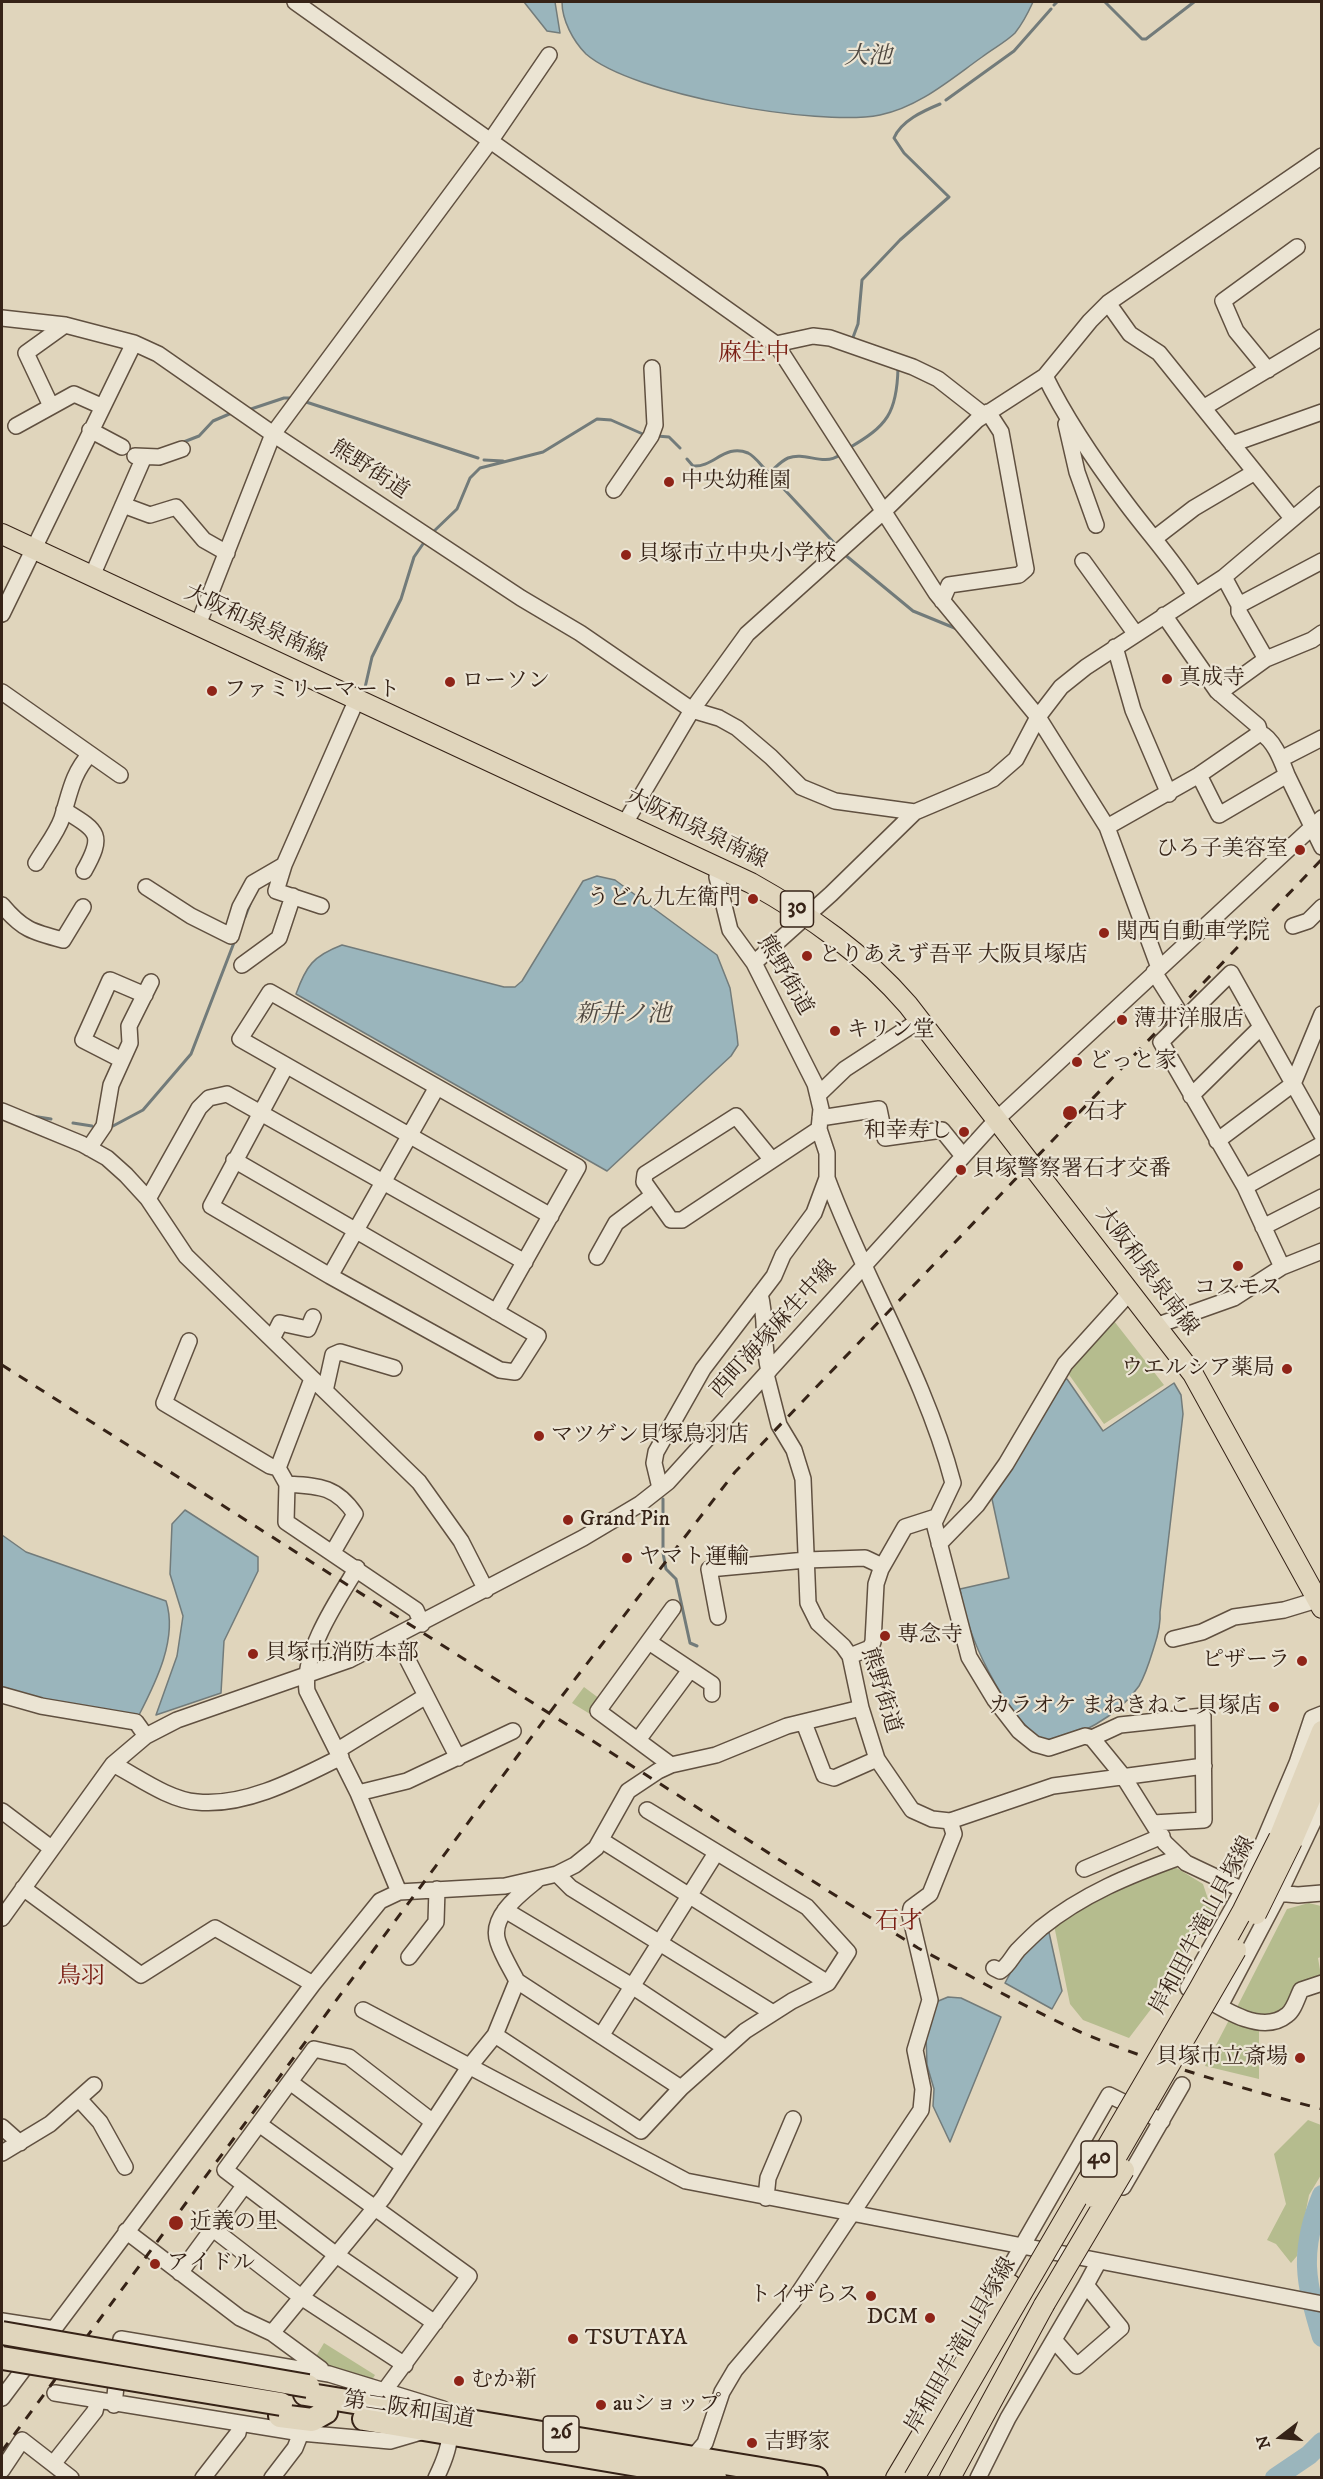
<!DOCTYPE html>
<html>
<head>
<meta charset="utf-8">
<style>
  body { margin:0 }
  #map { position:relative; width:1323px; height:2479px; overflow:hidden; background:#e0d5bc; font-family:"IM FELL DW Pica",serif }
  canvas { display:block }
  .frame { position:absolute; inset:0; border:3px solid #362317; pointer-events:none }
  .north { position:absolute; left:1251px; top:2407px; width:60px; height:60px; -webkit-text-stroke:4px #ebe4d3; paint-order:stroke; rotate:254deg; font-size:16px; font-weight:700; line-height:24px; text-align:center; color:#362317 }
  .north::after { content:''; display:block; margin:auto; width:21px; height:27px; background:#362317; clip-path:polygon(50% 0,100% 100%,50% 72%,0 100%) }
</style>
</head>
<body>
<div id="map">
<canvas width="1323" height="2479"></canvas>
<div class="frame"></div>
<div class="north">N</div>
</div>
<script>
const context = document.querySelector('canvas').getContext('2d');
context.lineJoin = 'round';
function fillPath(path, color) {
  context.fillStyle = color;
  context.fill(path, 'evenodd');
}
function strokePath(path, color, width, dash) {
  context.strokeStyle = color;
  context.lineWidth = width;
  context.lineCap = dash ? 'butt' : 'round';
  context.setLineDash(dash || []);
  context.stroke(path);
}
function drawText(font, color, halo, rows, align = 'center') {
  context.font = font + ' "IM FELL DW Pica","Noto Serif JP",serif';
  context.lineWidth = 4.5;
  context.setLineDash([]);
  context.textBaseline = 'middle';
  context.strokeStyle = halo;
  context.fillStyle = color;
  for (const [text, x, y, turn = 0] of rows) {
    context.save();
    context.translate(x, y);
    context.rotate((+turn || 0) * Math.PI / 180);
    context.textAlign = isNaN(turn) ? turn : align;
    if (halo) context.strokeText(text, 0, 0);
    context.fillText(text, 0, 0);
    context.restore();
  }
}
fillPath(new Path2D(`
  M1114,1321L1164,1385L1104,1424L1065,1369Z
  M584,1687L600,1699L590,1714L572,1703Z
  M1175,1867L1203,1884L1212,1911L1170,1984L1129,2038L1083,2020L1070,2004L1054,1925L1123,1883Z
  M1309,1903L1321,1906V1957L1318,1958L1321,1976L1292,1991L1285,2010L1265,2017L1235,2011L1287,1909Z
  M1229,2020L1259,2028V2079L1205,2066Z
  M1308,2120L1321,2125V2175L1309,2195L1297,2256L1291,2263L1276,2244L1267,2240L1286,2204L1274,2154Z
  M324,2343L375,2375L370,2383L312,2363Z`), '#b5bc8e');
const water = new Path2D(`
  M524,2H555L560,33L547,31Z
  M562,2H1033C1028,13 1023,23 1015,33C1006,42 992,49 982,57C951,79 919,107 880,115C819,127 633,95 586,54C573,41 562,20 562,2Z
  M597,876L615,880L717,955L730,988L737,1035L738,1045L731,1056L607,1171L296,994C306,966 313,956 342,945L504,987H515L522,981L583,881Z
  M1067,1379L1103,1431L1174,1383L1181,1395L1183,1414L1160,1612C1161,1624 1158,1635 1154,1647C1150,1660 1146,1674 1139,1686C1119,1715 1076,1741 1042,1740C1002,1711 967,1637 960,1589L1009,1578L992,1499L1062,1380Z
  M185,1510L258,1557V1571L224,1641L221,1693L156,1715L177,1656L183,1616L170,1574L172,1524Z
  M2,1535L26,1552L166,1601C178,1638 156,1682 139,1715C93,1716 45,1704 2,1688Z
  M1048,1928L1062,1991L1052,2009L1005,1983L1019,1957Z
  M948,1997L961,1998L1001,2017L950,2142L933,2106L934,2089L927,2065L926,2035L936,2002Z`);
fillPath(water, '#9ab5bc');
strokePath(water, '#727b7a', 1.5);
strokePath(new Path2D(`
  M1105,2L1142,39H1146L1194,2
  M1054,5L1057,2
  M946,100L1014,51L1051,9
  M852,340L858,324L862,280L900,240L949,197L904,153L894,138C901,121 923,111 940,104
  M303,401L478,458
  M248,410L284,398H292
  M657,436L669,437L680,448
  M181,443L199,436L213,421L234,412
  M849,448C887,426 897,413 898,368
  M687,459L693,466C713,468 725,443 748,453C756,457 762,467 769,473C775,468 781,461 788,458C806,451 822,467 840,455
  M484,460L503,461
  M769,473L838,547
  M432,533L457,509L470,478L480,468L543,452L597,419L611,420L645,435
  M844,554L913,611L957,629
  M364,692L372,657L401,599L414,557L425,541
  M245,917L250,904
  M32,1116L51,1119
  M73,1123L92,1126
  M113,1126L143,1110L191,1054L235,940
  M663,1499V1553L666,1569L676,1579L690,1643L697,1646`), '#727b7a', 3);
strokePath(new Path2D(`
  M1322,2195C1299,2251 1305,2282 1322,2337
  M1275,2478L1309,2455L1322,2442`), '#9ab5bc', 20);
const minor = new Path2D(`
  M295,2L776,344L936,593L1038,717L1107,827L1159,968
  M1108,303L1130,334L1159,353L1292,518
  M2,318L65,325L134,343L158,354L273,434L521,598L580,633L692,710L719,718L737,728L771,757L801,787L835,801L915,812
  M776,344L813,336L830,338L913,367L938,379L984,415
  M1268,370L1236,331L1223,301L1297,247
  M1045,376C1067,421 1096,463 1126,503C1149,534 1175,562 1195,595
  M51,406L26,353L65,325
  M1203,408L1322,337
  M1066,424L1077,472L1096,525
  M16,426L74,394L101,406
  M90,430L122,447
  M1232,444L1322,412
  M135,456L159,457L182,449
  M614,490L651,436L655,425L652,368
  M123,505L150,515L176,507L204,540L227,553
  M1155,538L1194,508L1255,472
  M1083,561L1135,633
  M92,576L144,457
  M1224,577L1239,605L1322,561
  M942,601L949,585L1019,575L1026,569L1001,432L988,412
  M2,614L134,343
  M198,625L273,434L491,140L549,55
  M1115,647L1133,710L1169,794
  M1266,659L1312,640L1322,633
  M2,692L120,775
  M1219,693L1266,659L1239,612V605
  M1260,733C1274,739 1282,762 1287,775
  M1281,759L1322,738
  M1199,775L1219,815L1287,775L1322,847
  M64,810C98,831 105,834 84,871
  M625,823L692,710L747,634L884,511L977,420L1045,376L1090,321L1108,303L1322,156
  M1107,827L1199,775L1260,733L1258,726L1217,691L1164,615
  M36,863C44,849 57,833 62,818C70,793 72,774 90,754
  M284,865L276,891L321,906
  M146,887L191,916L231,936L240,907L253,883L284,865L357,699
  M2,905C22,929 32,932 63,940L83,907
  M1293,926L1308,921L1322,907
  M754,963L831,894L915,812L993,779L1016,759L1038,717L1061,687L1086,667L1224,577L1322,494
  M242,965L279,938L293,896
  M1154,972L1183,1018
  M122,1060L83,1040L110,980L145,995
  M818,1095L845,1069L920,1020
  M1191,1096L1261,1027
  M2,1111L82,1144L107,1158L126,1175L148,1199L186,1256L419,1482L461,1541L486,1590
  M820,1118L879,1109L885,1138L942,1130L963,1156
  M1217,1141L1293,1084L1322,1014
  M89,1148L104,1126L111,1085L130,1043L129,1026L151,982
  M234,1160L538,1336L515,1372L500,1370L330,1276L211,1206L286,1066
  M772,1160L736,1116L645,1174L644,1182L671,1220H682L819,1129
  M827,1178C865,1281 925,1376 953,1483L934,1523L969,1657L995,1700L1019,1731L1035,1744L1049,1748L1085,1736L1092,1738L1123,1776L1165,1843L1186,1863L1243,1890L1297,1763L1312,1718L1322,1714
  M1245,1187L1322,1144
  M148,1199L199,1108L209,1098L227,1094L525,1262
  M1263,1227L1322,1197
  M597,1257L616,1223L652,1196
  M1282,1267L1245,1187L1161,1042L1231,973L1322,1135
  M330,1276L437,1087
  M760,1294C767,1320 762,1345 769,1371
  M496,1312L578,1167L270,992L240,1039L551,1216
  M1158,1325L1234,1298L1282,1267L1322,1251
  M272,1339L280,1323L308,1329L313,1317
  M189,1341L164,1403L270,1466L278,1468L312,1379
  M766,1374L779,1425L794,1450L803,1479L808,1603L818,1623L843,1646L850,1656L861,1708L877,1759L912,1810L932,1819L950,1821L1053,1786L1204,1766
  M325,1391L333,1355L340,1352L394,1368
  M278,1468L287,1484L286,1522L416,1610L422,1624
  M287,1484C319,1486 336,1486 355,1514L333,1552
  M660,1488L654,1463L656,1452L703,1369L774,1276L783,1255L814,1213L827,1178V1153L819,1129L821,1109L815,1084L754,963L730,930L717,877L718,867
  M939,1544L977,1505L1006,1464L1065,1364L1131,1291
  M357,1568C337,1601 302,1652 307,1691L358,1793L399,1892
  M718,1617L709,1569L806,1560L865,1558L882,1566
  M396,1637L458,1758
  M1173,1639L1202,1632L1234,1617L1284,1610L1317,1600
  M649,1642L712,1684V1694
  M850,1656L870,1648L873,1642L876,1584L881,1569L905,1527L936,1517
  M2,1695L41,1706L136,1722L146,1736
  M804,1723L824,1775L834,1778L877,1759
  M1092,1738L1120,1725L1203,1716L1204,1820L1153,1823
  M638,1740L690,1670
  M338,1750L426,1696
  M113,1764C138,1777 169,1800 197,1802C246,1807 299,1778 341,1757
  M671,1765L598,1711L673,1608
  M358,1793L407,1781L513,1731
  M2,1811L51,1848
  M601,1840L828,1983
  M1084,1869L1162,1836
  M557,1874L571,1888L773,2013
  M23,1888L141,1975L215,1928L313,1984
  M1322,1893L1298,1895L1243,1890L1188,1988C1213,2002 1259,2038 1287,2015C1294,2010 1297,1998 1301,1990L1322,1983
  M505,1910L632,1986L724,2047
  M2,1918L113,1764L146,1736L177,1720L349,1660L583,1538L640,1504L668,1482L997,1119L1322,818
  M409,1957L436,1922L437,1889
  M994,1968L1000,1971C1009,1965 1011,1958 1018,1950C1025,1943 1033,1935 1041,1928C1083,1894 1130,1875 1180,1857
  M517,1981L681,2088
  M1220,2006L1279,1894L1322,1803
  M363,2010L686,2181L1322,2304
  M495,2035L641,2131L681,2088L745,2031L792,2001L828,1983L848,1952L807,1907L647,1810
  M601,2036L716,1853
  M290,2082L403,2166
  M79,2099L100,2122L125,2167
  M433,2122L349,2057L314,2049L225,2170L335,2254L435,2323
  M259,2124L469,2276L385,2390
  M2,2127L20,2143
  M2,2153L50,2124L94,2085
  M1123,2187L1182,2085
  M766,2198L768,2178L793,2119
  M213,2229L301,2297L405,2365
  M126,2231L240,2318L272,2333L321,2369
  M180,2273L244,2186
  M994,2295L1109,2095L1162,2121
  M2,2321L54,2329
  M272,2333L383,2198L469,2067L495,2035L517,1981C511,1969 502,1955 498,1942C489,1917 520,1894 536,1881
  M1055,2341L1077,2366L1121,2328L1086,2285L1099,2261
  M55,2393L301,2433L390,2441L424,2431
  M2,2398L313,1984L380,1901L399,1892L505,1886L557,1874L575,1865L596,1848L628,1791L658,1771L671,1765L716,1755L787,1726L861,1708
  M114,2405L121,2339L329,2374L443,2409C458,2428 446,2458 436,2478
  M688,2463L705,2443L722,2392L735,2370L792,2303L921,2110L923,2089L915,2050L930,2000L910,1915L911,1908L930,1894L954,1834L950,1821
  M53,2464L95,2411L97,2402
  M2,2470L22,2440L71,2478
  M203,2478L238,2433L240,2423
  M272,2478L295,2448L301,2433
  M978,2478L1008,2418L1086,2285`);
const major = new Path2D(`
  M2,534L751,883C810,916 863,953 908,1005L1193,1374L1322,1608
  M1279,1838L1322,1731
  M1292,1841L1322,1772
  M896,2478L1011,2285
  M950,2478L1044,2305`);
const highway = new Path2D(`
  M305,2394L816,2478
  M280,2416L312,2420L326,2412
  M364,2419L715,2478`);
strokePath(minor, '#605040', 18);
strokePath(major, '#362317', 22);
strokePath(highway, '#362317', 26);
strokePath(minor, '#ebe4d3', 15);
strokePath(major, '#e0d5bc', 20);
strokePath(highway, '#e0d5bc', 22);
strokePath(new Path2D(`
  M2,1365L918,1948C979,1980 1039,2016 1102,2041C1174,2069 1247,2090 1322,2109
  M2,2451L562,1696L735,1472L1322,859`), '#362317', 3, [10, 10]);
const majorBridge = new Path2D(`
  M1256,1914L1292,1841
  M1093,2197L1236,1950
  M1044,2305L1124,2170
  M914,2478L1199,1989L1243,1910L1279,1838`);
const highwayBridge = new Path2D(`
  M2,2333L308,2386
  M2,2358L281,2404`);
strokePath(majorBridge, '#362317', 22, []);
strokePath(highwayBridge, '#362317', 26, []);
strokePath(majorBridge, '#e0d5bc', 20);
strokePath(highwayBridge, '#e0d5bc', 22);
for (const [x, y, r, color] of [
  [669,482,6,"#8f2418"],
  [626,555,6,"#8f2418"],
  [1167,679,6,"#8f2418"],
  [450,682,6,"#8f2418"],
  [212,691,6,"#8f2418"],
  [1300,850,6,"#8f2418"],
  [753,899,6,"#8f2418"],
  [1104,933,6,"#8f2418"],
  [807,956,6,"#8f2418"],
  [1122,1020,6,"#8f2418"],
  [835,1031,6,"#8f2418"],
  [1077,1062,6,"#8f2418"],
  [1070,1113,8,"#8f2418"],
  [964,1132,6,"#8f2418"],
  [961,1170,6,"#8f2418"],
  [1238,1266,6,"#8f2418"],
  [1287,1369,6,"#8f2418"],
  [539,1436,6,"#8f2418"],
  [568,1520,6,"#8f2418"],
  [627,1558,6,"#8f2418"],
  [885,1636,6,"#8f2418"],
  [253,1654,6,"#8f2418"],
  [1302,1661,6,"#8f2418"],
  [1274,1707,6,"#8f2418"],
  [1300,2058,6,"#8f2418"],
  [176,2223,8,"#8f2418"],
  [155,2264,6,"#8f2418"],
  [871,2296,6,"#8f2418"],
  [930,2318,6,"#8f2418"],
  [573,2339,6,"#8f2418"],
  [459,2381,6,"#8f2418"],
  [601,2405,6,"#8f2418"],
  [752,2443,6,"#8f2418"]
]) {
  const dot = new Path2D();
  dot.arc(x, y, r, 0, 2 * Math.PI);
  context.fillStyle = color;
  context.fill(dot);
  strokePath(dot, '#ebe4d3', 2);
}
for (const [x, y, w] of [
  [797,909,33],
  [1099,2159,36],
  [561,2434,36]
]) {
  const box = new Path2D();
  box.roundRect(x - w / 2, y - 18, w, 36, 4.5);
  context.fillStyle = '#ebe4d3';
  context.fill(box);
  strokePath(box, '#362317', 1.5);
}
drawText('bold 21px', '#362317', null, [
  ["30",797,909],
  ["40",1099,2159],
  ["26",561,2434]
]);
drawText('22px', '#362317', '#ebe4d3', [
  ["熊野街道",369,471,33],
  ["大阪和泉泉南線",255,625,25],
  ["大阪和泉泉南線",696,830,26],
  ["熊野街道",784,976,60],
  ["大阪和泉泉南線",1146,1272,53],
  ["西町海塚麻生中線",775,1330,-48],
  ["熊野街道",880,1691,73],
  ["岸和田牛滝山貝塚線",1204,1926,-62],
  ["岸和田牛滝山貝塚線",962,2346,-60],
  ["第二阪和国道",409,2411,9]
]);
drawText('22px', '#362317', '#ebe4d3', [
  ["中央幼稚園",681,482],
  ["貝塚市立中央小学校",638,555],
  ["真成寺",1179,679],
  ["ローソン",462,682],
  ["ファミリーマート",224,691],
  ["ひろ子美容室",1288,850,"right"],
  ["うどん九左衛門",741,899,"right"],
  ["関西自動車学院",1116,933],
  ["とりあえず吾平 大阪貝塚店",819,956],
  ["薄井洋服店",1134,1020],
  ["キリン堂",847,1031],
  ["どっと家",1089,1062],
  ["石才",1084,1113],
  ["和幸寿し",952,1132,"right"],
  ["貝塚警察署石才交番",973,1170],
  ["コスモス",1238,1289,"center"],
  ["ウエルシア薬局",1275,1369,"right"],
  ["マツゲン貝塚鳥羽店",551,1436],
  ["Grand Pin",580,1520],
  ["ヤマト運輸",639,1558],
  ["専念寺",897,1636],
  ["貝塚市消防本部",265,1654],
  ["ピザーラ",1290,1661,"right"],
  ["カラオケ まねきねこ 貝塚店",1262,1707,"right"],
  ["貝塚市立斎場",1288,2058,"right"],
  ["近義の里",190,2223],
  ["アイドル",167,2264],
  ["トイザらス",859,2296,"right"],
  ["DCM",918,2318,"right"],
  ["TSUTAYA",585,2339],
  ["むか新",471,2381],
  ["auショップ",613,2405],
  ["吉野家",764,2443]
], 'left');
drawText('italic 24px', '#4f4840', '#ebe4d3', [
  ["大池",868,58],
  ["新井ノ池",623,1016]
]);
drawText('24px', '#7a1f14', '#ebe4d3', [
  ["麻生中",754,355],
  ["石才",899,1923],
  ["鳥羽",81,1978]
]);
</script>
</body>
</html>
